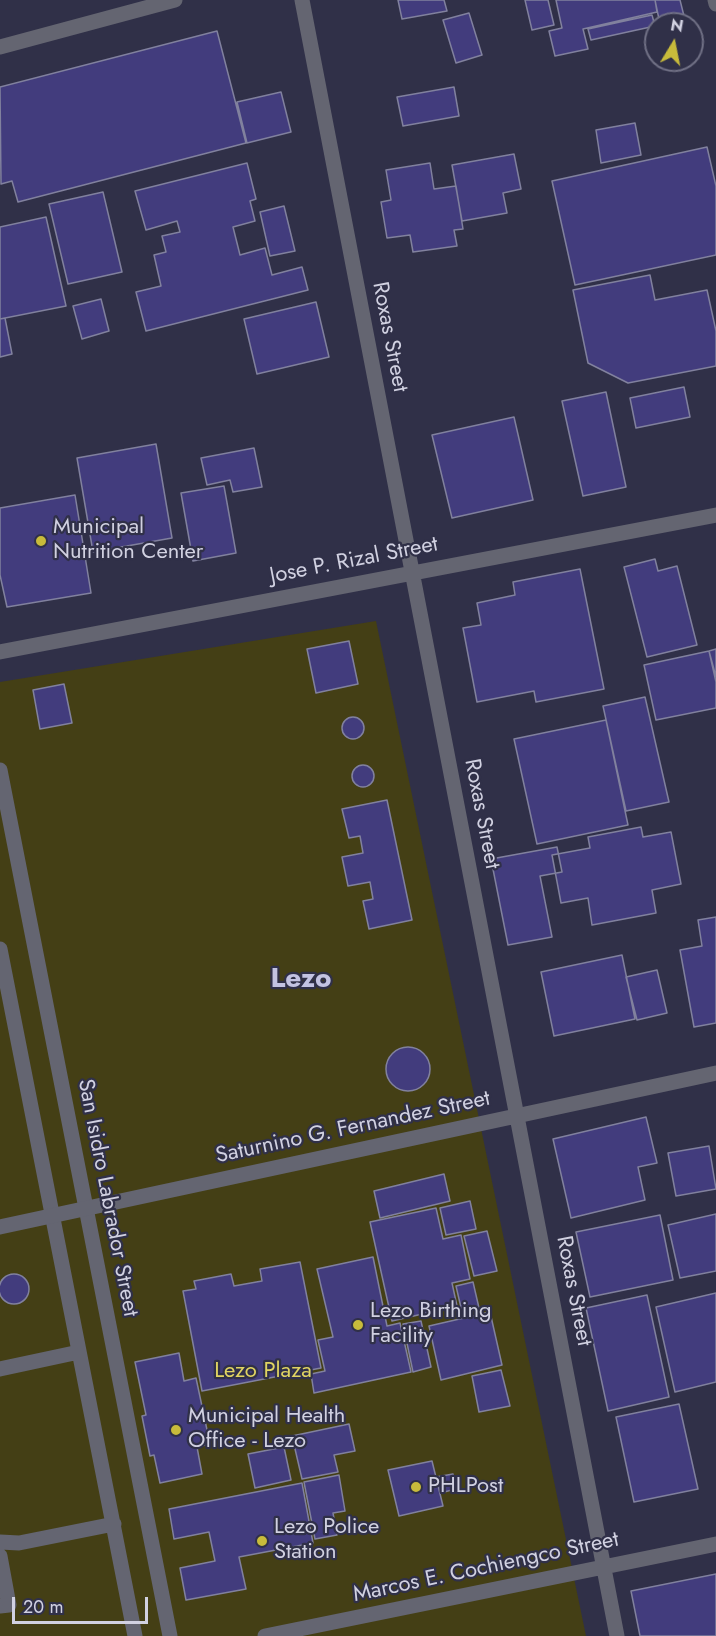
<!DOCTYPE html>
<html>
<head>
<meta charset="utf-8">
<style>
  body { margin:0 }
  #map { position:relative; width:716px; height:1636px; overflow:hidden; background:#303048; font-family:Jost,sans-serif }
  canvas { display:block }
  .north { position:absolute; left:644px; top:12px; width:60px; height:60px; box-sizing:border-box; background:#303048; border:2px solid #707085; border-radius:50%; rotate:10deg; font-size:16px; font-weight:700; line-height:24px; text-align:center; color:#d1d1e1 }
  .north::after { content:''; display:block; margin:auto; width:21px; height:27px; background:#c8bb3b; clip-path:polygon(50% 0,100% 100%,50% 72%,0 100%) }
  .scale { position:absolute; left:12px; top:1597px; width:136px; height:27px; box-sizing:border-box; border:3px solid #d1d1e1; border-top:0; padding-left:8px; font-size:18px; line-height:21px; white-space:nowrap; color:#d1d1e1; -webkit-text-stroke:4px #303048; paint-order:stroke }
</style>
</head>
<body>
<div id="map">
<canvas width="716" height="1636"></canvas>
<div class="north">N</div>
<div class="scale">20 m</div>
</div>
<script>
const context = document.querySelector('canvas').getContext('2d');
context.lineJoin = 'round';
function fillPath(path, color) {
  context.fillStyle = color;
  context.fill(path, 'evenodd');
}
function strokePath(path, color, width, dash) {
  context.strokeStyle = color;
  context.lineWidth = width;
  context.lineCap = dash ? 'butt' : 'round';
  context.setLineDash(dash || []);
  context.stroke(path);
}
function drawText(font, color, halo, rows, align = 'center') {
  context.font = font + ' Jost,sans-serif';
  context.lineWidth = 4.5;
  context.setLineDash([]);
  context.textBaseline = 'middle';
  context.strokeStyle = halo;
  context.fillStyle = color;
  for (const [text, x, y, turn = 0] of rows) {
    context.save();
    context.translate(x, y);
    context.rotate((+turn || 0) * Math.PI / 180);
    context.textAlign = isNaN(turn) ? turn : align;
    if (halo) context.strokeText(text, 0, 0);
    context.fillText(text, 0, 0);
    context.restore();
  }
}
fillPath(new Path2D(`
  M376,621L586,1636H0V682Z`), '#443f15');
const building = new Path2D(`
  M398,0H444L447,11L402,19Z
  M525,0H548L554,25L532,30Z
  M556,0H655L657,12L583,29L588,49L555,56L549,31L562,28Z
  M655,0H680L686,24H660Z
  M469,13L482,55L456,63L443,20Z
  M652,15L655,26L591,40L588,29Z
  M217,31L246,143L18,202L12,181L1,184L0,87Z
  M454,87L459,116L403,126L397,97Z
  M281,92L291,132L247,143L237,102Z
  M635,123L641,155L601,163L596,130Z
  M707,147L716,186V255L575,285L552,181Z
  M514,154L521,189L503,193L507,213L462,221L452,165Z
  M247,163L256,199L250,201L255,221L233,227L240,255L265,248L272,275L302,267L308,290L146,331L136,292L161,286L154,255L166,252L162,236L180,232L177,221L146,230L135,191Z
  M430,163L434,189L456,186L463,229L454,230L457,246L413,252L410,235L387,238L381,202L391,200L386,170Z
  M103,192L122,272L68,284L49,204Z
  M284,206L295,251L270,256L260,212Z
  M46,217L66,306L0,319V227Z
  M650,275L655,300L707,290L716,331V366L628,383L588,363L573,290Z
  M101,299L109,331L82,339L73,306Z
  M316,302L329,357L257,374L244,319Z
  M5,318L12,354L0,357V319Z
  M684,387L690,417L636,428L630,398Z
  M606,392L626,487L583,496L562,401Z
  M514,417L533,500L452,518L432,435Z
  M156,444L172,538L93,552L77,458Z
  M254,448L262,487L233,492L230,480L207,485L201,458Z
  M224,486L236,553L193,561L181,493Z
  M75,495L91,593L7,607L0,575V508Z
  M655,559L658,571L677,566L697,645L647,657L624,567Z
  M580,569L604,689L536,702L534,691L477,702L463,628L481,625L477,603L515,595L513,582Z
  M349,641L358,684L316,693L307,649Z
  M716,649V677L709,651Z
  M709,651L716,682V708L656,720L644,665Z
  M64,684L72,723L40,729L33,690Z
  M645,697L669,802L626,811L603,706Z
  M342 728a11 11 0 1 1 22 0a11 11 0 1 1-22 0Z
  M606,720L628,825L537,844L514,739Z
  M352 776a11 11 0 1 1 22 0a11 11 0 1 1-22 0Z
  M387,800L412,920L369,929L363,901L373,899L370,882L348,886L342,857L363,853L360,836L349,838L342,809Z
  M641,827L643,837L671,832L681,884L652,890L656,913L592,925L588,898L561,903L552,855L590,848L588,837Z
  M557,847L562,872L540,876L552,937L508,945L491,859Z
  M716,917V1023L694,1027L680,950L702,946L698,920Z
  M622,955L635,1019L554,1036L541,972Z
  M657,970L667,1013L637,1020L626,977Z
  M386 1069a22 22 0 1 1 44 0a22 22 0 1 1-44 0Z
  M646,1117L657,1163L638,1167L645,1200L571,1218L553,1139Z
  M709,1146L716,1189L676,1196L668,1153Z
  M444,1174L450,1201L380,1218L374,1191Z
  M470,1201L476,1229L446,1235L440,1208Z
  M436,1208L443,1239L461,1235L470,1279L452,1283L457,1306L392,1321L370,1222Z
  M716,1214V1271L680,1278L668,1225Z
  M660,1215L673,1280L590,1297L576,1232Z
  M487,1231L497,1271L474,1276L464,1236Z
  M373,1257L387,1326L400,1323L411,1372L314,1393L311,1374L325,1371L318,1340L333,1337L317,1269Z
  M300,1262L321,1368L202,1391L183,1291L196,1289L194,1281L231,1274L234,1286L262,1281L260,1269Z
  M-1 1289a15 15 0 1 1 30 0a15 15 0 1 1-30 0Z
  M473,1282L479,1308L462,1312L456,1286Z
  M716,1293V1382L675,1392L656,1307Z
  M647,1295L669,1397L608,1411L586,1308Z
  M490,1312L502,1365L441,1380L429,1326Z
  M421,1321L431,1367L413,1372L403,1324Z
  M179,1353L184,1381L196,1378L210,1444L197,1447L202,1474L160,1483L154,1455L150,1456L142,1416L146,1415L135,1362Z
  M501,1370L510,1406L479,1412L472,1376Z
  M679,1404L698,1489L634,1502L616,1417Z
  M349,1424L355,1451L334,1455L338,1472L302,1479L292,1436Z
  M284,1447L291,1480L255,1488L248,1454Z
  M432,1461L443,1506L399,1516L388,1470Z
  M453,1474L456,1489L440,1493L436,1477Z
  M339,1475L345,1511L333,1513L337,1535L315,1539L304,1482Z
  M302,1483L313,1543L239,1557L246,1589L186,1600L180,1568L215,1561L209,1532L174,1539L169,1509Z
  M716,1574V1636H640L631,1591Z`);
fillPath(building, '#423c7d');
strokePath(building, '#81819e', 1.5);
strokePath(new Path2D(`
  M0,770L170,1636
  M0,949L135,1636
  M0,1369L79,1352
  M0,1542L19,1543L114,1524
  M0,1556L9,1605L0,1606`), '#646571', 15);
strokePath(new Path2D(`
  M302,0L617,1636
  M715,0L716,4
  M0,47L175,0
  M0,652L716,515
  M0,1227L716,1073
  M265,1636L716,1544`), '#646571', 15);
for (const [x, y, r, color] of [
  [41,541,6,"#c8bb3b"],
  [358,1325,6,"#c8bb3b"],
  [176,1430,6,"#c8bb3b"],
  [416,1487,6,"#c8bb3b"],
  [262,1541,6,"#c8bb3b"]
]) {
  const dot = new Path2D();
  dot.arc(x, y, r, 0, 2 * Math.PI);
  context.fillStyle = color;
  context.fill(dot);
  strokePath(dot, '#303048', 2);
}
drawText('22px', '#d1d1e1', '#303048', [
  ["Roxas Street",389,337,79],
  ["Jose P. Rizal Street",354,561,-11],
  ["Roxas Street",481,814,79],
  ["Saturnino G. Fernandez Street",353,1128,-12],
  ["San Isidro Labrador Street",107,1198,79],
  ["Roxas Street",573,1291,79],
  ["Marcos E. Cochiengco Street",486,1568,-12]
]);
drawText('22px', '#d1d1e1', '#303048', [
  ["Municipal",53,528],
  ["Nutrition Center",53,553],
  ["Lezo Birthing",370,1312],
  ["Facility",370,1337],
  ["Municipal Health",188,1417],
  ["Office - Lezo",188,1442],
  ["PHLPost",428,1487],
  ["Lezo Police",274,1528],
  ["Station",274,1553]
], 'left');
drawText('22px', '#e0d462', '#303048', [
  ["Lezo Plaza",263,1372]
]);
drawText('bold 28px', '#c3c3e2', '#303048', [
  ["Lezo",301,980]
]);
</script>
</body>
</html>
